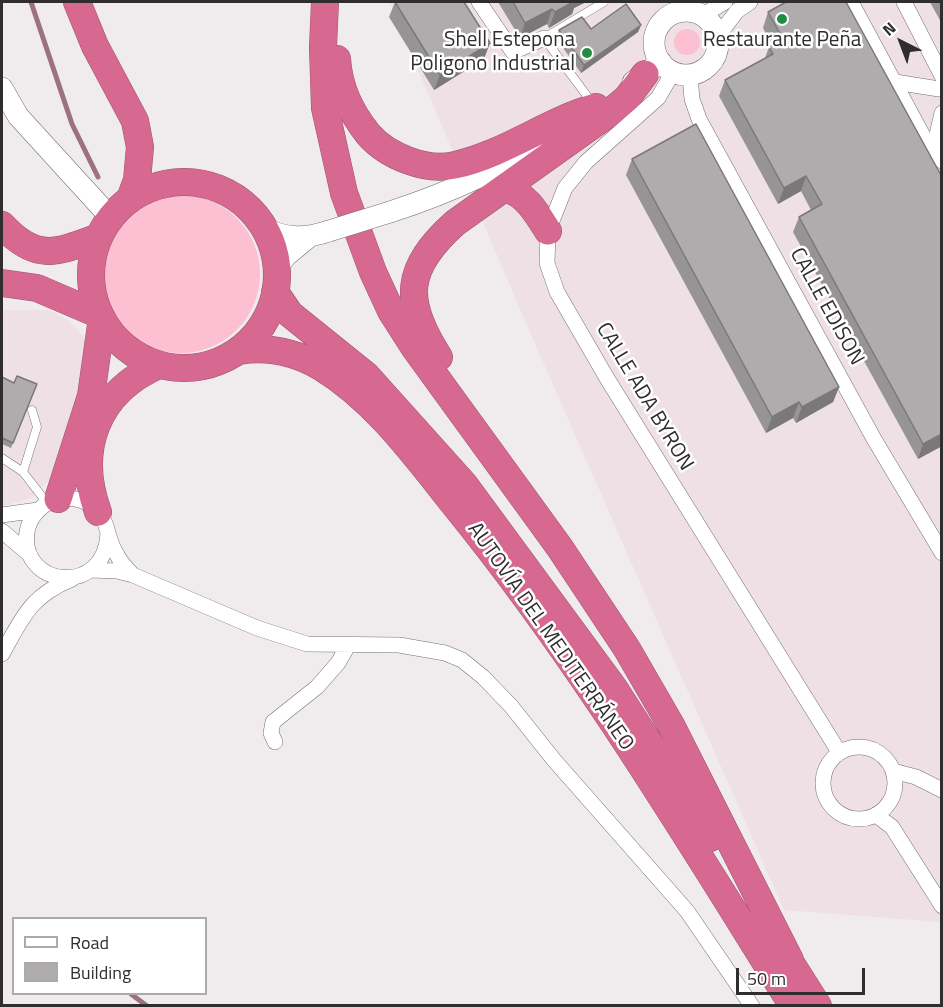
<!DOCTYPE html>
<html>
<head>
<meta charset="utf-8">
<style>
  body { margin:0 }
  #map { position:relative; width:943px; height:1007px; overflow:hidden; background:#f0eced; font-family:"Titillium Web",sans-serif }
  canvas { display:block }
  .frame { position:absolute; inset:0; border:3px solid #2f2d2e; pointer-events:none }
  .legend { position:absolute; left:12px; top:917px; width:195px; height:78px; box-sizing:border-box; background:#fff; border:2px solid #acabab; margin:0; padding:8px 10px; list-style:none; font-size:18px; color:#2f2d2e }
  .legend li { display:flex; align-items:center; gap:12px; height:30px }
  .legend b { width:30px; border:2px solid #acabab }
  .north { position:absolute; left:871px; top:12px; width:60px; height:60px; -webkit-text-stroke:4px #fff; paint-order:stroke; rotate:318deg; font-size:16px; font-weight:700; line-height:24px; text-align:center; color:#2f2d2e }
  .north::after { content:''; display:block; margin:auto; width:21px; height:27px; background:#2f2d2e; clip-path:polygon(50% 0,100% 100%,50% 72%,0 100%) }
  .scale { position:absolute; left:736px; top:968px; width:129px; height:27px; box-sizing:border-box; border:3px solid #2f2d2e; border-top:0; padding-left:8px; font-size:18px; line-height:21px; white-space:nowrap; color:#2f2d2e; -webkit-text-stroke:4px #fff; paint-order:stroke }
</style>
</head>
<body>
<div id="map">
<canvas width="943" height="1007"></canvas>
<div class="frame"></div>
<ul class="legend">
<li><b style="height:8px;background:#fff"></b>Road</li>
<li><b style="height:16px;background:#b0acad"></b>Building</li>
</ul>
<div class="north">N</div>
<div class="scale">50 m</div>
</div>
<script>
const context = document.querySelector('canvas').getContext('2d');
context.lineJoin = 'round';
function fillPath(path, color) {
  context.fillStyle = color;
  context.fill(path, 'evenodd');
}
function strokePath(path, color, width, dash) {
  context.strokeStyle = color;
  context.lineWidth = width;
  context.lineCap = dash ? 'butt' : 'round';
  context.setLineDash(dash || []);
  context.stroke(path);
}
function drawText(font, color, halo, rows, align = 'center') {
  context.font = font + ' "Titillium Web",sans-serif';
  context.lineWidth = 5;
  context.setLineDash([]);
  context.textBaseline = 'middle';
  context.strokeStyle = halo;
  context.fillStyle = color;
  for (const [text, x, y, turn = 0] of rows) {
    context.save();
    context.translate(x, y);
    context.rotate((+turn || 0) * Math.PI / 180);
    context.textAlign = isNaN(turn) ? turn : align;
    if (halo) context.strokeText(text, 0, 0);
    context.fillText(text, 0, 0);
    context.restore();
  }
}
fillPath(new Path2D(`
  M389,2H941V922L784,910L536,346Z
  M2,310H49L70,321L86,340V366L56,473L31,498L3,506Z`), '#eee0e4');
fillPath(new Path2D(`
  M674 42a13 13 0 1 1 26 0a13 13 0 1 1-26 0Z
  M102 274a79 79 0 1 1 158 0a79 79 0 1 1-158 0Z`), '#fdbfd2');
strokePath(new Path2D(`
  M31,2L72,124L98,177
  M131,994L147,1006`), '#9d717f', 5);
const lane = new Path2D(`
  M593,104L544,38L604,2
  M32,410L37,427L23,472L47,503
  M2,458L23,472`);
const street = new Path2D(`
  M479,2L513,52L544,38
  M681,2L683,11
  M851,2L928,145L942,161
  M904,2L942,76
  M703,15L725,2
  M718,36L737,11L750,2
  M673,72L658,98L586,162L565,188L548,231L547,263L557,292L608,380L839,752
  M690,75L692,99L699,119L874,439L942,553
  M895,82L939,89
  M933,152L942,113
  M2,515L38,510
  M2,531L30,555
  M108,533C105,598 19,587 27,532C29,518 40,506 52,501C72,493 97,502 105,523C109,534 110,544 116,553C120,562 126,568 133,575
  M91,570L117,571L133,575L257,628L307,644L399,645L445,653L462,660L483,677L511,706L554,760L687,911L752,1006
  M2,654C23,617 30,596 72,579
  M275,742L271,733L273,722L317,687L338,663L349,644
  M823 783a36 36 0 1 1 72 0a36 36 0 1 1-72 0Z
  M893,771L916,777L942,790
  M876,815L892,827L942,906`);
const secondary = new Path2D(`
  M654 43a32 32 0 1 1 64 0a32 32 0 1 1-64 0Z
  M633,82L661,62
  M2,88L18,116L111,218
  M390,212C449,193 503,169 555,134
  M265,229C288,239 305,239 329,231
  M277,267L286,256L309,237`);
const highway = new Path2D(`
  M77,2L95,46L135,121L140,147L137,180L130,199
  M325,2L323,47L325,108L344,193L373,272L391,311L414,347L560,548L627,649L672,727L790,960
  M337,59C339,88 350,111 368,134C387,156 426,172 455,165C505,154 547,121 596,107
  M91 275a93 93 0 1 1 186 0a93 93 0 1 1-186 0Z
  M505,188C527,195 536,212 548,231
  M2,225C36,262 56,253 99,237
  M2,283L37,288L100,315
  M275,292L290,314L367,376L464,484L614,688L710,838
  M239,351C268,346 295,352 321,367C375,400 414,454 453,503C581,660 685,834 793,1006
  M439,357C402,300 405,268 455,223L608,114L627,98L645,74
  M58,499L91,396L102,318
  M98,512C75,449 97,392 159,365
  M780,946L818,1006`);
strokePath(lane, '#736f70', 9);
strokePath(street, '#736f70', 16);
strokePath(secondary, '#736f70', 22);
strokePath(highway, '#9c546e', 28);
strokePath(lane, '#fff', 8);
strokePath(street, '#fff', 15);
strokePath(secondary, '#fff', 21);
strokePath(highway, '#d76991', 27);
const secondaryBridge = new Path2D(`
  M329,231L390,212`);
strokePath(secondaryBridge, '#736f70', 22, []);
strokePath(secondaryBridge, '#fff', 21);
fillPath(new Path2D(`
  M395,2L484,59L434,90L389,17Z
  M498,2H586L574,8L572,14L549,28L547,24L520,38Z
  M786,2L942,446L918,459L793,232L799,217L811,210L801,191L778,204L719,96L725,80L765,58L769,47L772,45L763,28L768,12Z
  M930,2H942V24Z
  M641,25L638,32L581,73L556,38L559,30L591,29Z
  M632,159L839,387L833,402L796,423L793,418L766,433L626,175Z
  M2,377L14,383L37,384L11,448L2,444Z`), '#979495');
fillPath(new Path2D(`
  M573,2H586L574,8L572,14L549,28L555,12Z
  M552,9L547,24L520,38L525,23Z
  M641,25L638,32L581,73L584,65Z
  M490,43L484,59L434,90L440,75Z
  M806,176L801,191L778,204L784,188Z
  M839,387L833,402L796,423L802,407Z
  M799,402L793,418L766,433L772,417Z
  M942,434V446L918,459L923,444Z`), '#7b7879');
const building = new Path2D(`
  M395,2H464L490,43L440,75Z
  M513,2H573L555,12L552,9L525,23Z
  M786,2H846L942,177V434L923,444L799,217L822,204L806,176L784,188L725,80L773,54L769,47L783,39L768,12Z
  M626,4L641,25L584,65L559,30L582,17L591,29Z
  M696,124L839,387L802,407L799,402L772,417L632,159Z
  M17,376L37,384L13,443L2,438V377L14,383Z`);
fillPath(building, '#b0acad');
strokePath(building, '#7b7879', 1.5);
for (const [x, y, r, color] of [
  [782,19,6,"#258d43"],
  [587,53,6,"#258d43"]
]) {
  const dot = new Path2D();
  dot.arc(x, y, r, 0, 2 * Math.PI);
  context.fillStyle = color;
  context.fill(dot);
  strokePath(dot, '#fff', 2);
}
drawText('21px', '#2f2d2e', '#fff', [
  ["Shell Estepona",575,41],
  ["Poligono Industrial",575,65],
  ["Restaurante Peña",782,41,"center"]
], 'right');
drawText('21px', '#2f2d2e', '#fff', [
  ["CALLE EDISON",826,307,61],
  ["CALLE ADA BYRON",644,397,59],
  ["AUTOVÍA DEL MEDITERRÁNEO",550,637,55]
]);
</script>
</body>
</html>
